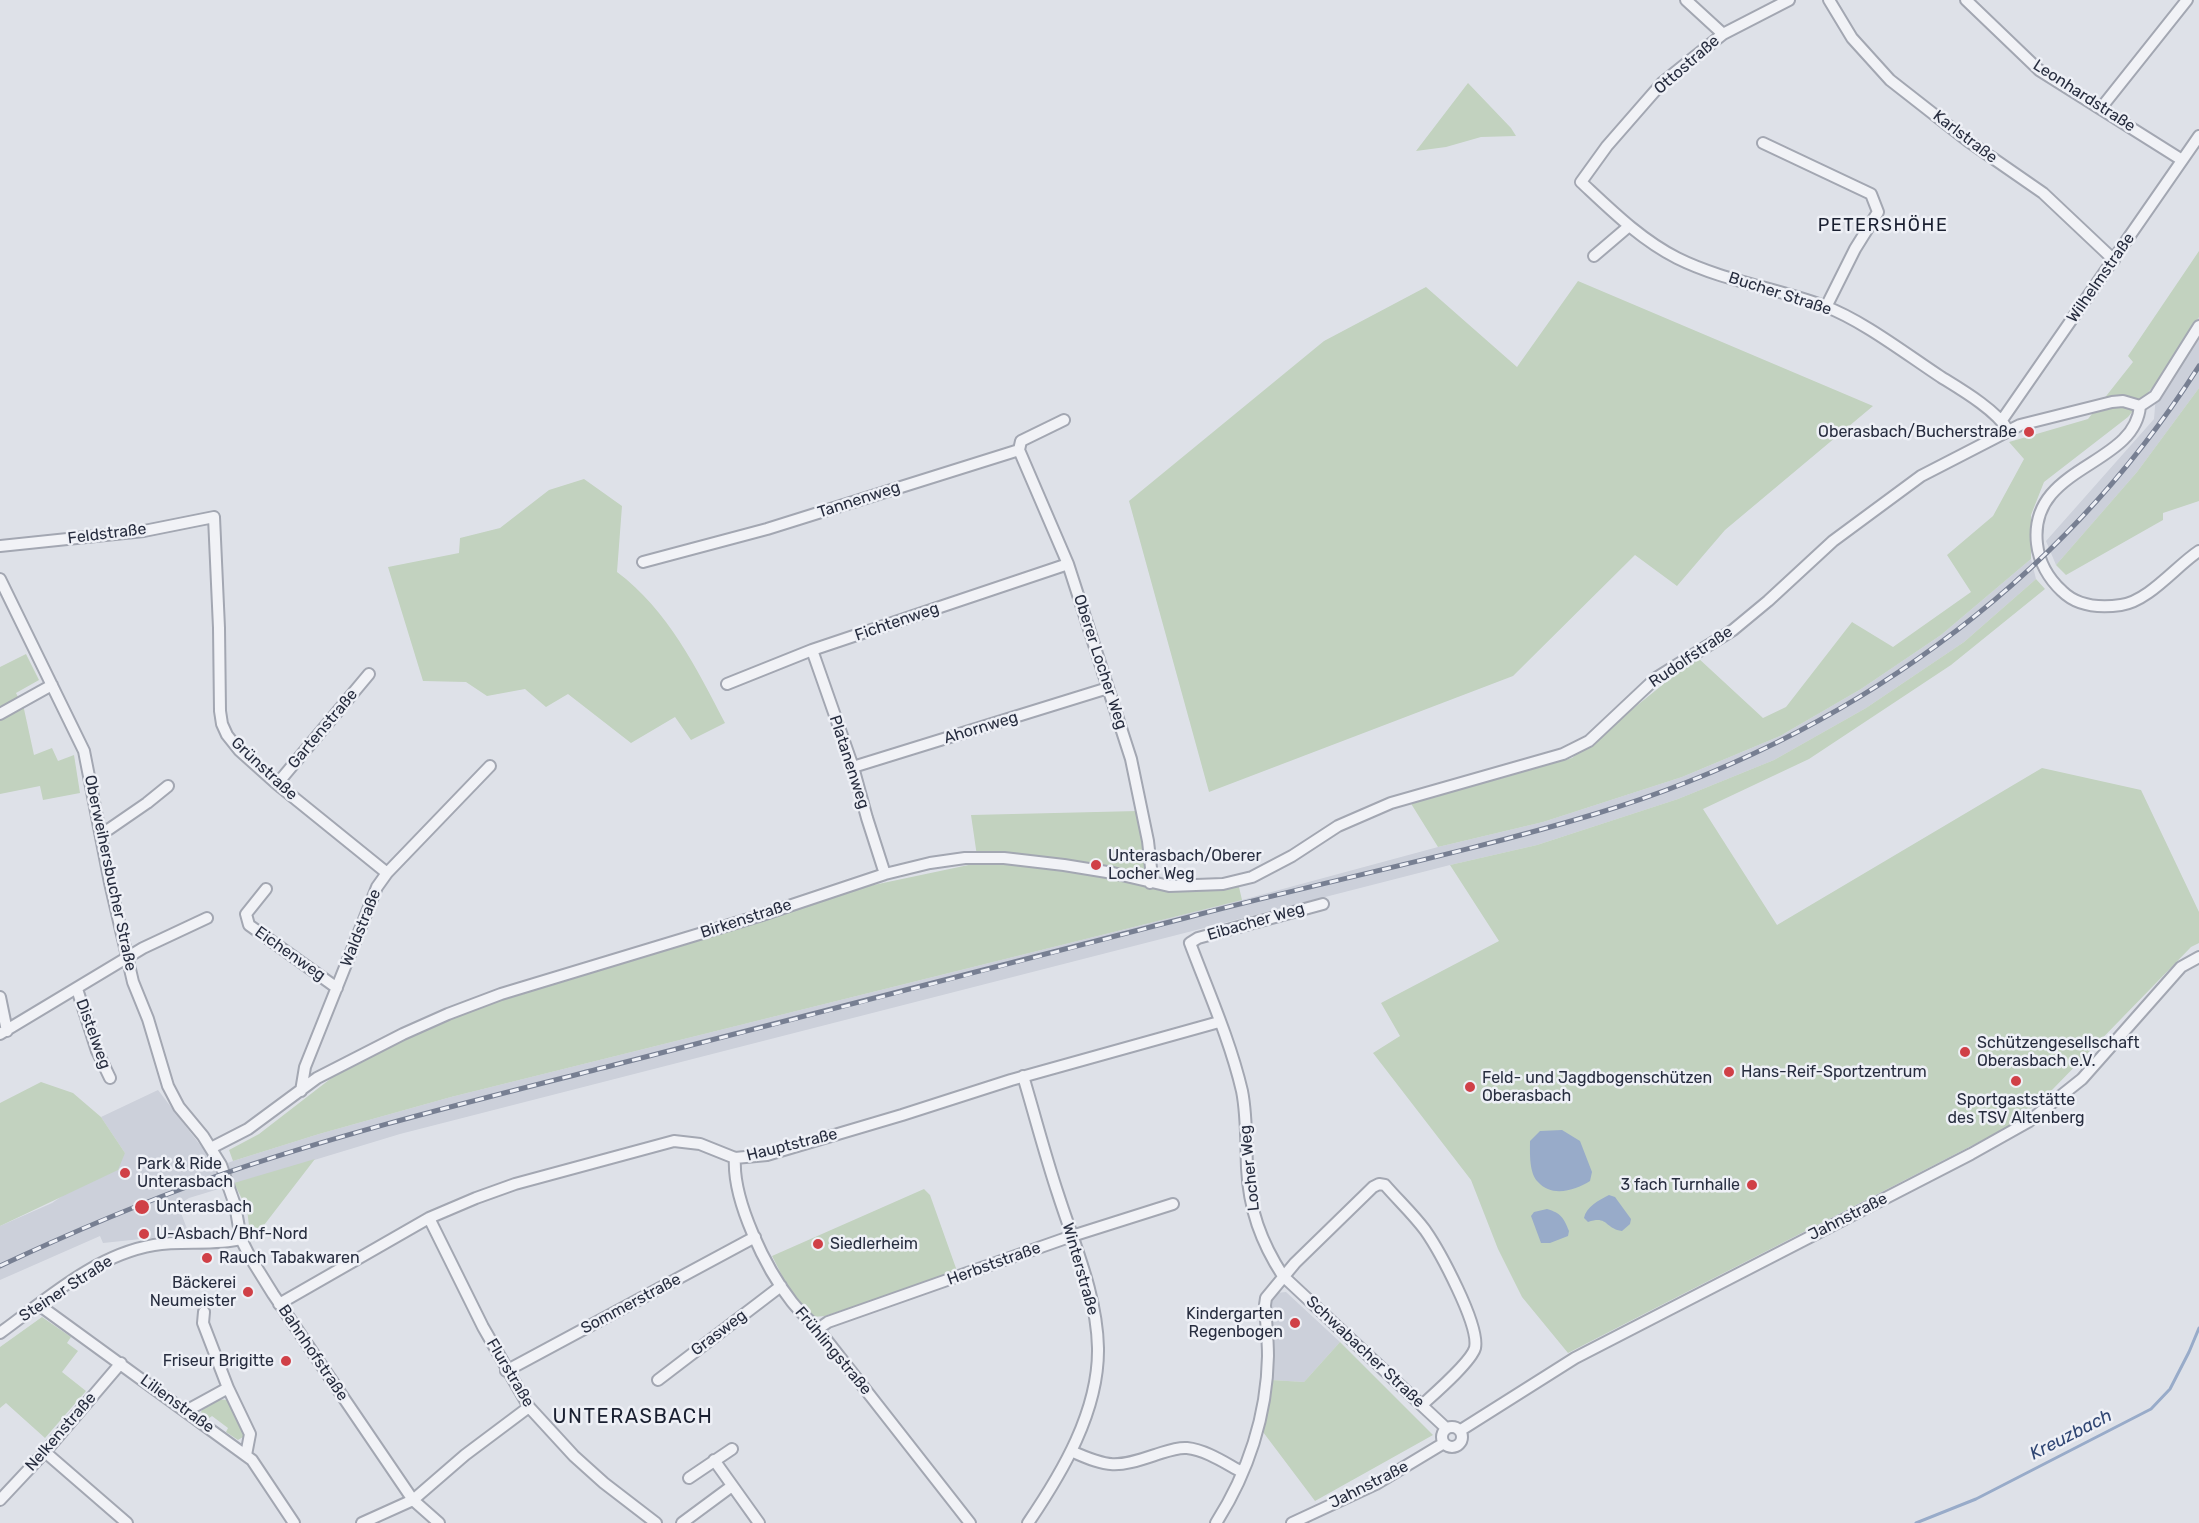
<!DOCTYPE html>
<html>
<head>
<meta charset="utf-8">
<style>
  body { margin:0 }
  canvas { display:block; background:#dee1e8 }
</style>
</head>
<body>
<canvas width="2199" height="1523"></canvas>
<script>
const context = document.querySelector('canvas').getContext('2d');
context.lineJoin = 'round';
function fillPath(path, color) {
  context.fillStyle = color;
  context.fill(path, 'evenodd');
}
function strokePath(path, color, width, dash) {
  context.strokeStyle = color;
  context.lineWidth = width;
  context.lineCap = dash ? 'butt' : 'round';
  context.setLineDash(dash || []);
  context.stroke(path);
}
function drawText(font, color, halo, rows, align = 'center') {
  context.font = font + ' Rubik,sans-serif';
  context.lineWidth = 5;
  context.setLineDash([]);
  context.textBaseline = 'middle';
  context.strokeStyle = halo;
  context.fillStyle = color;
  for (const [text, x, y, turn = 0] of rows) {
    context.save();
    context.translate(x, y);
    context.rotate((+turn || 0) * Math.PI / 180);
    context.textAlign = isNaN(turn) ? turn : align;
    if (halo) context.strokeText(text, 0, 0);
    context.fillText(text, 0, 0);
    context.restore();
  }
}
fillPath(new Path2D(`
  M2199,317V388L2137,472L2056,565L2046,541L2154,419L2157,382Z
  M2031,559L2036,579L1964,642L1866,708L1774,760L1678,799L1537,845L1450,865L400,1134L189,1198L178,1205L189,1234L103,1243L100,1236L0,1280V1226L52,1203L125,1153L101,1117L158,1090L217,1167L233,1161L319,1134L451,1097L1242,900L1438,847L1543,822L1682,777L1780,736L1861,689L1941,635Z
  M1286,1292L1340,1342L1304,1382L1271,1380L1269,1303L1276,1293Z`), '#ccd0da');
fillPath(new Path2D(`
  M1468,83L1511,128L1516,136L1481,137L1446,147L1416,151Z
  M2199,251V317L2157,382L2128,417L2044,482L2031,515V559L1941,635L1861,689L1780,736L1682,777L1543,822L1438,847L1410,802L1572,758L1697,657L1763,718L1786,707L1852,622L1893,647L1971,592L1947,555L1993,516L2024,459L2009,442L2088,419L2133,362L2128,356Z
  M1578,281L1873,406L1725,530L1677,586L1635,555L1513,676L1209,792L1129,501L1324,341L1426,287L1517,367Z
  M2199,388V501L2163,513V520L2066,575L2056,565L2137,472Z
  M584,479L622,506L617,572C668,610 697,669 725,723L691,740L675,717L631,743L568,694L546,707L525,689L487,696L466,682L423,681L388,567L459,553L460,538L500,528L549,490Z
  M2036,579L2045,589L1951,665L1809,759L1703,809L1777,925L2042,768L2141,790L2199,912V943L2191,947L2052,1090L2010,1126L1568,1353L1522,1297L1498,1249L1471,1180L1373,1053L1400,1036L1381,1003L1499,941L1450,865L1537,845L1678,799L1774,760L1866,708L1964,642Z
  M26,654L39,680L16,693L24,709L34,755L52,748L58,761L74,755L80,793L43,800L40,786L0,794V667Z
  M1138,811L1147,885L1168,892L1239,887L1242,900L451,1097L319,1134L233,1161L229,1150L259,1134L338,1073L466,1004L845,891L978,863L971,815Z
  M41,1082L73,1093L101,1117L125,1153L118,1170L0,1226V1103Z
  M315,1159L251,1242L247,1209L234,1183Z
  M924,1189L930,1195L957,1271L825,1316L813,1317L793,1297L772,1256Z
  M42,1317L71,1337L67,1343L78,1351L62,1372L86,1391L45,1438L6,1403L0,1408V1347Z
  M1340,1342L1433,1435L1315,1501L1263,1432L1271,1380L1304,1382Z
  M214,1399L229,1400L244,1432L243,1437L238,1440L226,1432L228,1428L212,1416L208,1419L201,1412L204,1406Z`), '#c2d2bf');
fillPath(new Path2D(`
  M1562,1130L1580,1141L1592,1172L1590,1181C1576,1190 1552,1198 1538,1182C1529,1173 1530,1154 1530,1141L1540,1131Z
  M1609,1195L1615,1197L1631,1219L1630,1224L1622,1231C1604,1228 1608,1215 1588,1222L1584,1218C1586,1207 1599,1200 1609,1195Z
  M1547,1209C1561,1213 1564,1218 1569,1231L1568,1236L1550,1243H1541L1531,1216L1534,1212Z`), '#98abc9');
strokePath(new Path2D(`
  M1916,1523L1976,1499L2151,1409L2170,1389L2189,1352L2199,1328`), '#98abc9', 3);
const minor = new Path2D(`
  M1686,0L1723,34
  M1789,0L1723,34L1662,83L1607,146L1581,182C1611,210 1640,239 1677,258C1723,281 1776,288 1824,306C1862,320 1906,354 1941,377C1962,390 1996,410 2008,430
  M1829,0L1852,38L1890,80L1968,141L2043,193L2114,260
  M1966,0L2039,70L2182,160
  M2101,108L2187,0
  M1763,143L1871,194L1878,212L1855,249L1826,307
  M1594,256L1628,227
  M2140,406C2135,467 2028,465 2037,544C2039,562 2049,579 2062,591C2078,607 2100,608 2121,605C2149,601 2176,566 2199,551
  M2140,406L2155,396L2199,326
  M2002,420L2199,136
  M1019,450L1068,564L1131,759L1148,841L1151,868L1150,883
  M0,546L144,531L214,517L219,628L220,711L222,724L227,735L239,750L277,784L387,873
  M643,562L767,529L1019,450L1021,441L1064,420
  M0,579L84,751L110,883L133,982L148,1019L168,1086L179,1107L203,1136L221,1165L235,1205L241,1239L250,1257L273,1294L413,1500L439,1523
  M812,650L853,767L867,818L885,874
  M727,684L812,650L1068,564
  M0,714L52,685
  M853,767L1108,688
  M277,784L369,674
  M102,834L147,803L168,786
  M266,889L246,914L249,925L337,988
  M1323,904L1198,938L1190,943C1208,991 1230,1040 1242,1091C1247,1116 1246,1143 1247,1168C1249,1209 1261,1242 1283,1276L1446,1428
  M77,989L97,1051L110,1078
  M0,997L7,1031
  M0,1034L143,948L207,918
  M1023,1076C1035,1116 1045,1155 1058,1194C1074,1244 1097,1295 1098,1348C1099,1411 1062,1473 1028,1523
  M301,1091L305,1067L377,887L387,873L490,766
  M211,1148L248,1129L317,1078L403,1034L448,1014L501,994L762,915L885,874L930,863L965,858H1004L1064,865L1113,873L1169,886L1223,884L1252,877L1292,856L1338,826L1391,803L1563,754L1589,741L1656,678L1733,630L1768,601L1833,541L1921,476L2020,425L2112,402L2123,401L2140,406
  M735,1158C732,1200 766,1269 792,1302C800,1312 809,1320 818,1329L970,1523
  M429,1218L483,1327L529,1407L574,1456L604,1483L656,1523
  M279,1304L429,1218L476,1198L515,1184L674,1141L700,1144L735,1158L767,1155L902,1115L1011,1080L1219,1022
  M39,1305L252,1460L294,1523
  M204,1312L203,1323L228,1388
  M818,1329L828,1322L1072,1236L1173,1204
  M0,1333C47,1299 95,1255 154,1245C183,1240 213,1246 241,1239
  M506,1371L755,1237
  M658,1380L781,1286
  M186,1411L228,1388L250,1434L246,1455
  M1442 1437a10 10 0 1 1 20 0a10 10 0 1 1-20 0Z
  M1461,1430L1575,1358L1971,1154L2028,1122L2082,1079L2181,967L2199,957
  M1071,1451C1109,1468 1116,1468 1155,1455C1165,1452 1176,1447 1187,1448C1206,1450 1225,1463 1242,1472
  M45,1452L127,1523
  M714,1460L759,1523
  M689,1478L732,1449
  M0,1500L45,1452L121,1363
  M362,1523L413,1500L465,1455L529,1407
  M682,1523L732,1486
  M1216,1523C1248,1473 1267,1415 1268,1356C1268,1339 1266,1322 1265,1305L1266,1298L1295,1263L1373,1187L1379,1184L1385,1185C1398,1200 1413,1214 1425,1230C1439,1250 1480,1325 1475,1348C1471,1362 1434,1394 1422,1405
  M1292,1523L1376,1484L1444,1443`);
strokePath(minor, '#a3a7b2', 14);
strokePath(minor, '#f1f2f6', 10);
const rail = new Path2D(`
  M0,1266C70,1233 141,1203 214,1177C344,1132 481,1099 614,1065C807,1016 1000,967 1193,916C1326,881 1462,854 1595,814C1844,739 2058,587 2199,366`);
strokePath(rail, '#777f92', 5);
strokePath(rail, '#eef0f6', 3, [9]);
for (const [x, y, r, color] of [
  [2029,432,6,"#d04047"],
  [1096,865,6,"#d04047"],
  [1965,1052,6,"#d04047"],
  [1729,1072,6,"#d04047"],
  [2016,1081,6,"#d04047"],
  [1470,1087,6,"#d04047"],
  [125,1173,6,"#d04047"],
  [1752,1185,6,"#d04047"],
  [142,1207,8,"#d04047"],
  [144,1234,6,"#d04047"],
  [818,1244,6,"#d04047"],
  [207,1258,6,"#d04047"],
  [248,1292,6,"#d04047"],
  [1295,1323,6,"#d04047"],
  [286,1361,6,"#d04047"]
]) {
  const dot = new Path2D();
  dot.arc(x, y, r, 0, 2 * Math.PI);
  context.fillStyle = color;
  context.fill(dot);
  strokePath(dot, '#eef0f6', 2);
}
drawText('16px', '#272d3f', '#eef0f6', [
  ["Ottostraße",1687,65,-41],
  ["Leonhardstraße",2084,96,33],
  ["Karlstraße",1965,137,37],
  ["Wilhelmstraße",2101,278,-55],
  ["Bucher Straße",1780,294,18],
  ["Tannenweg",859,500,-18],
  ["Feldstraße",107,534,-7],
  ["Fichtenweg",897,622,-19],
  ["Rudolfstraße",1691,657,-34],
  ["Oberer Locher Weg",1100,662,72],
  ["Ahornweg",981,728,-17],
  ["Gartenstraße",323,729,-50],
  ["Platanenweg",849,762,72],
  ["Grünstraße",264,769,43],
  ["Oberweihersbucher Straße",110,873,78],
  ["Birkenstraße",746,919,-18],
  ["Eibacher Weg",1256,922,-16],
  ["Waldstraße",361,928,-68],
  ["Eichenweg",290,954,35],
  ["Distelweg",93,1034,70],
  ["Hauptstraße",792,1145,-14],
  ["Locher Weg",1250,1168,-96],
  ["Jahnstraße",1848,1217,-27],
  ["Herbststraße",994,1264,-20],
  ["Winterstraße",1080,1269,74],
  ["Steiner Straße",66,1289,-33],
  ["Sommerstraße",631,1304,-28],
  ["Grasweg",719,1333,-37],
  ["Frühlingstraße",833,1351,50],
  ["Schwabacher Straße",1365,1352,43],
  ["Bahnhofstraße",313,1353,56],
  ["Flurstraße",510,1373,59],
  ["Lilienstraße",177,1404,36],
  ["Nelkenstraße",61,1432,-49],
  ["Jahnstraße",1369,1485,-27]
]);
drawText('16px', '#272d3f', '#eef0f6', [
  ["Oberasbach/Bucherstraße",2017,432,"right"],
  ["Unterasbach/Oberer",1108,856],
  ["Locher Weg",1108,874],
  ["Schützengesellschaft",1977,1043],
  ["Oberasbach e.V.",1977,1061],
  ["Hans-Reif-Sportzentrum",1741,1072],
  ["Feld- und Jagdbogenschützen",1482,1078],
  ["Oberasbach",1482,1096],
  ["Sportgaststätte",2016,1100,"center"],
  ["des TSV Altenberg",2016,1118,"center"],
  ["Park & Ride",137,1164],
  ["Unterasbach",137,1182],
  ["3 fach Turnhalle",1740,1185,"right"],
  ["Unterasbach",156,1207],
  ["U-Asbach/Bhf-Nord",156,1234],
  ["Siedlerheim",830,1244],
  ["Rauch Tabakwaren",219,1258],
  ["Bäckerei",236,1283,"right"],
  ["Neumeister",236,1301,"right"],
  ["Kindergarten",1283,1314,"right"],
  ["Regenbogen",1283,1332,"right"],
  ["Friseur Brigitte",274,1361,"right"]
], 'left');
context.letterSpacing = '1.5px';
drawText('18px', '#191f30', '#eef0f6', [
  ["PETERSHÖHE",1883,226]
]);
context.letterSpacing = '0px';
drawText('italic 18px', '#314774', '#eef0f6', [
  ["Kreuzbach",2071,1435,-27]
]);
context.letterSpacing = '1.5px';
drawText('20px', '#191f30', '#eef0f6', [
  ["UNTERASBACH",633,1417]
]);
context.letterSpacing = '0px';
</script>
</body>
</html>
